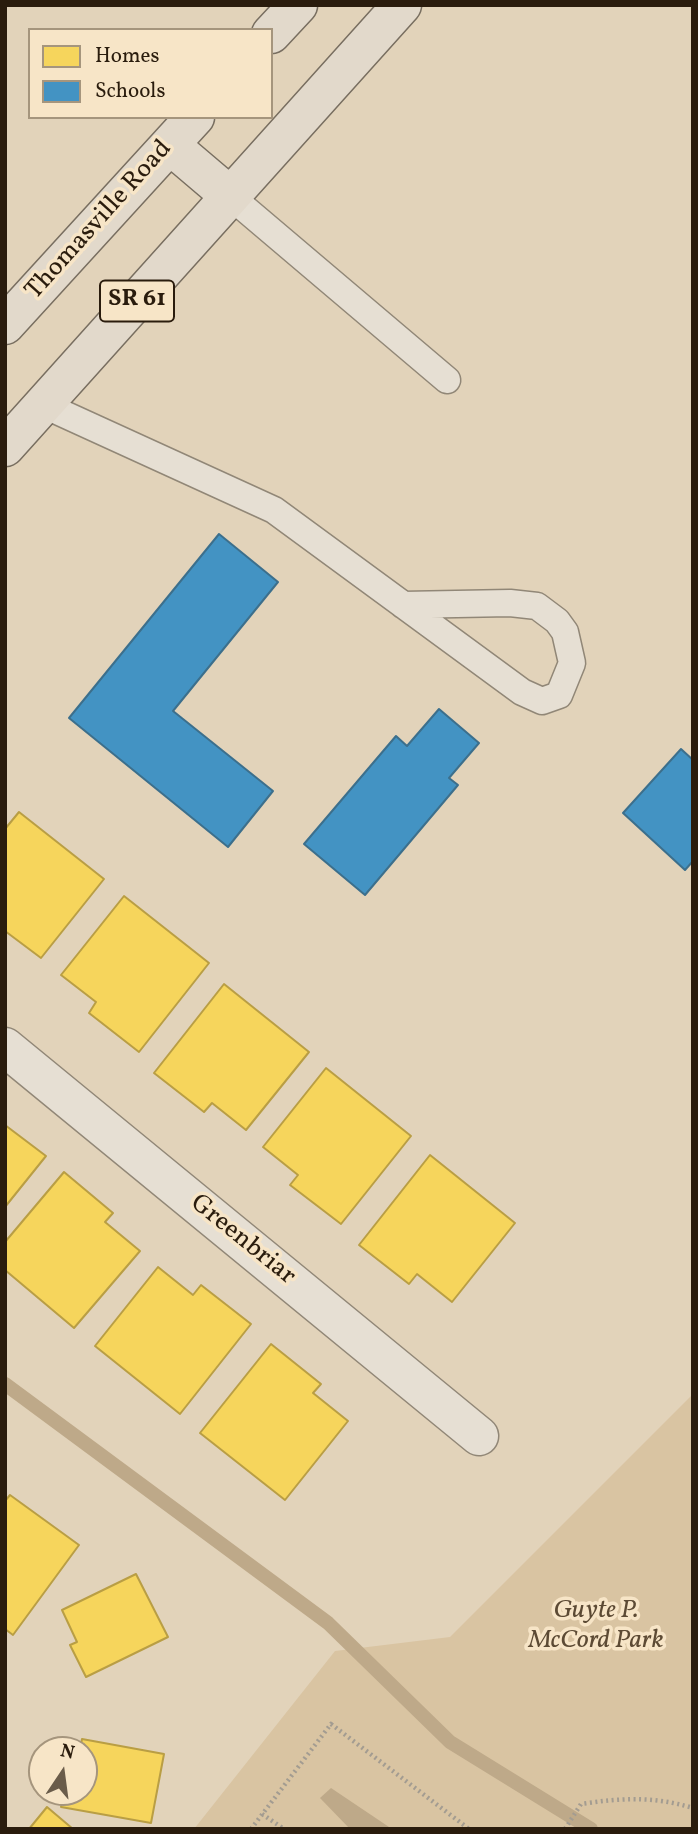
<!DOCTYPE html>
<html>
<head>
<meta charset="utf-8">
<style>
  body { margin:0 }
  #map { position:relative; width:698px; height:1834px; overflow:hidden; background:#e2d3ba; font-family:Vollkorn,serif }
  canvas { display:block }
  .frame { position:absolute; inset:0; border:7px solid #2a1c0d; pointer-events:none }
  .legend { position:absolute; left:28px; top:28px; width:245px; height:91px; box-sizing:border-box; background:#f7e5c7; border:2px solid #a5957d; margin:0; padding:9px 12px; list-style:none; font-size:21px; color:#2a1c0d }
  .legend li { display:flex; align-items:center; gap:14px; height:35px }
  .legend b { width:35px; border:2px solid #a5957d }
  .north { position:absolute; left:28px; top:1736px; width:70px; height:70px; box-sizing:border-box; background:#f7e5c7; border:2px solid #a5957d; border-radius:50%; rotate:13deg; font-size:19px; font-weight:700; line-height:28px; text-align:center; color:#2a1c0d }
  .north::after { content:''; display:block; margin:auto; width:24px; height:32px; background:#6a5c4a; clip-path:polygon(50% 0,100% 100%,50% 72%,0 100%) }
</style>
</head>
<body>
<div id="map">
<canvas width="698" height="1834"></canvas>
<div class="frame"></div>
<ul class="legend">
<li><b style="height:19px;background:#f6d55c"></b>Homes</li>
<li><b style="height:19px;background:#4393c3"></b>Schools</li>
</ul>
<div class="north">N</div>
</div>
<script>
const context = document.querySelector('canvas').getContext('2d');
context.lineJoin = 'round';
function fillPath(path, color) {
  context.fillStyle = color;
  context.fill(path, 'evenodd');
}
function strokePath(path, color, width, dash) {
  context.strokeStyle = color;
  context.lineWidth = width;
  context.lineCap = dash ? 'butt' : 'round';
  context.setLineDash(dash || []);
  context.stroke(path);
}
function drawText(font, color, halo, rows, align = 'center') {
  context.font = font + ' Vollkorn,serif';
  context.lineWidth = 7;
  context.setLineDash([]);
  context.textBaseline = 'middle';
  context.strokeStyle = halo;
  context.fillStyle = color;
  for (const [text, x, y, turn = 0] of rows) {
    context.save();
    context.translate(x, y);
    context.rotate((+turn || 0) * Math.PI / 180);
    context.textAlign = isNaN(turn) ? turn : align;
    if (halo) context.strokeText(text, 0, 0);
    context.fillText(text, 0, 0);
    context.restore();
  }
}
fillPath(new Path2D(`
  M693,1394V1829H194L335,1651L450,1637Z`), '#d9c4a2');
fillPath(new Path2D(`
  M331,1788L392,1829H350L320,1798Z`), '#bea989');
const homes = new Path2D(`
  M19,812L104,879L41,958L5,931V829Z
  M124,896L209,963L139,1052L89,1013L96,1002L61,975Z
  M224,984L309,1052L246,1130L212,1103L204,1112L154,1073Z
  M326,1068L411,1136L341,1224L290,1185L298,1175L263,1147Z
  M5,1125L46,1156L5,1207Z
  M430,1155L515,1223L452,1302L417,1274L409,1284L359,1245Z
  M64,1172L113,1213L105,1222L140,1251L74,1328L5,1270V1242Z
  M158,1267L193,1295L201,1285L251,1324L180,1414L95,1346Z
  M271,1344L321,1384L313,1393L348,1421L285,1500L200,1433Z
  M10,1495L79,1545L13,1635L5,1629V1501Z
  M136,1574L168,1637L86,1677L70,1645L77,1642L62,1610Z
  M82,1739L164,1754L151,1823L61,1807L64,1792H84V1750H80Z
  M47,1807L73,1829H29Z`);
fillPath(homes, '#f6d55c');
strokePath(homes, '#b99e44', 2);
const schools = new Path2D(`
  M219,534L278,582L173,711L273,791L228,847L69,718Z
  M439,709L479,743L449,778L458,785L365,895L304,844L396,736L407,746Z
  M681,749L693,760V861L685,870L623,813Z`);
fillPath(schools, '#4393c3');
strokePath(schools, '#3c6f8c', 2);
strokePath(new Path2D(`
  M5,1384L328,1623L450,1742L591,1829`), '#bea989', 14);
const service = new Path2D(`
  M230,196L447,380
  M44,405L274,510L522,692L542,701L559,695L572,663L565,632L557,621L537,606L510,603L403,605`);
const minor = new Path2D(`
  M5,1047L479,1436`);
const primary = new Path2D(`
  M271,34L298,5
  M170,145L230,196
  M5,325L195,117
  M5,447L402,5`);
strokePath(service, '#918777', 29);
strokePath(minor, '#918777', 41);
strokePath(primary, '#786e60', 41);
strokePath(new Path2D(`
  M262,1814L284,1829
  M251,1829L331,1724L469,1829
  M565,1829L581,1804C620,1798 654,1796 693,1808`), '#a39c91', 4.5, [2, 3.5]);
strokePath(service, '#e6dfd3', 26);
strokePath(minor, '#e6dfd3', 38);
strokePath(primary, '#e2d9cb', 38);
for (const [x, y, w] of [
  [137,301,74]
]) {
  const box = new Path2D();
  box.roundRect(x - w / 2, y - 20.5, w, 41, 5);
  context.fillStyle = '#f7e5c7';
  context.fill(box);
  strokePath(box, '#2a1c0d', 2);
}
drawText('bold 24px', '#2a1c0d', null, [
  ["SR 61",137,301]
]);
drawText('26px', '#2a1c0d', '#f7e5c7', [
  ["Thomasville Road",100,221,-48],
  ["Greenbriar",242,1241,39]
]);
drawText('italic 26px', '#5c4a34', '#f7e5c7', [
  ["Guyte P.",596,1612],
  ["McCord Park",596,1642]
]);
</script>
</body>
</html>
